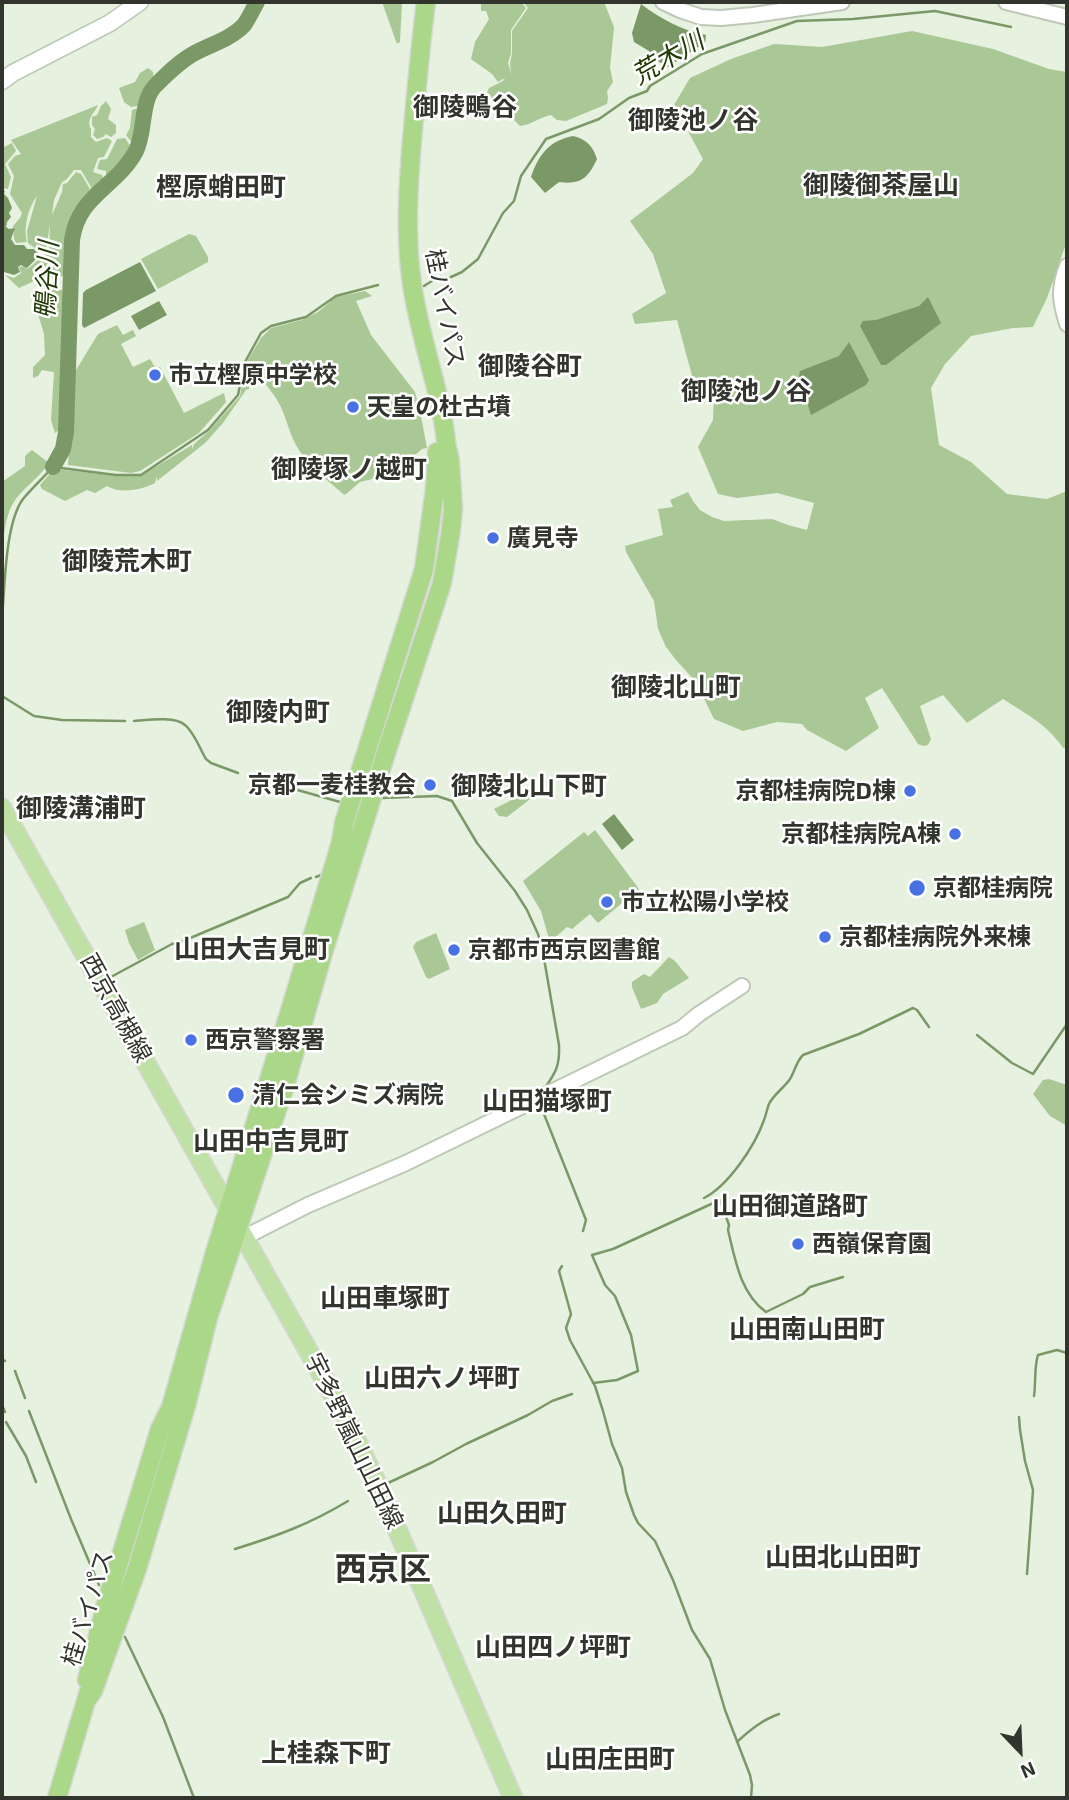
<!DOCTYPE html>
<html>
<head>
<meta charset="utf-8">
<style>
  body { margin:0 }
  #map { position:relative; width:1069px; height:1800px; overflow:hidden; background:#e6f1df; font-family:"Exo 2",sans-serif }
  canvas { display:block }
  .frame { position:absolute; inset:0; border:4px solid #31352e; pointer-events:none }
  .north { position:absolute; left:985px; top:1716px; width:70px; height:70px; -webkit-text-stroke:5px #fff; paint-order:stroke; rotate:157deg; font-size:19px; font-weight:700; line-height:28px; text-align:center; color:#31352e }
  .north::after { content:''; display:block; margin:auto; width:24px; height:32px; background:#31352e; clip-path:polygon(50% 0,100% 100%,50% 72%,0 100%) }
</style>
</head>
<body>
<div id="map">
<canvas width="1069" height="1800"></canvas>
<div class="frame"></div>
<div class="north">N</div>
</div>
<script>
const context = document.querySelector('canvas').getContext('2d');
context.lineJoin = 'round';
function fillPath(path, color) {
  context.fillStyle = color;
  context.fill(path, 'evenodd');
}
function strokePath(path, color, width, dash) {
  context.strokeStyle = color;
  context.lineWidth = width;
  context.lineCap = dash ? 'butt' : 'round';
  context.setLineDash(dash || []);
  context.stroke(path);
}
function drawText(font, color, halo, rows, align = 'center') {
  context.font = font + ' "Exo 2","Noto Sans JP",sans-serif';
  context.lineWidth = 5;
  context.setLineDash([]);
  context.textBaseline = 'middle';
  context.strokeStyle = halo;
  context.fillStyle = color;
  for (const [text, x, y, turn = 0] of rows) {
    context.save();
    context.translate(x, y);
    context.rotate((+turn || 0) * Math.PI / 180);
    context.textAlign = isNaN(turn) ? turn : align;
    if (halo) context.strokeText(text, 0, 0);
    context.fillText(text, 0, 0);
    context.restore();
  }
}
fillPath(new Path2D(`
  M382,2H402L400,42L397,44Z
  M481,2H521L526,8L511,30V53L508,63L511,73L510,64L512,53V31L528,8L523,2H604L614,27L610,68L613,82L607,91L608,98L607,104L566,121L557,120L551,115C540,117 531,125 520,126L487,93L489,88L503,81L505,78L498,82L492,74L471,59L475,42L489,19L486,11H481Z
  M912,31L993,49L1049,69L1067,72V241L1047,298L1033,327L1013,328L971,336L945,364L931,388L939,445L971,462L1007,494L1047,499L1067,491V747L1063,748C1048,725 1026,714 1003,699L967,723L943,695L920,706L931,739L928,745L923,746L918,744L882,688L865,698L879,728L846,751L807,730L802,724L777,722L743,731L714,719L696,682L676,660L666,647L658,629L654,601L626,552L625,546L663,535L658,509L673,507L670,500L688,492L693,501L700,510L712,517L724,521L772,519L788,525L807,530L814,503L777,493L737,498L718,494L698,447L713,420L714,396L694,383L677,320L635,324L632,314L666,293L653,254L630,221L693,173L703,159L674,105L690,78L731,59L774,44L822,47Z
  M148,68L153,72L154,80L146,93L144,105L131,107L124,102L119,88L135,82L140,73Z
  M106,101L111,109L108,119L116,125V133L111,137L106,134L103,137L97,139L93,135L95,129L92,125V117L97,115L101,106Z
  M98,105C94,114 86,119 91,129V137L96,142L107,138L112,141L104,157L98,158L93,172L102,175L105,182L87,203L91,187L81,170H74L66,180L62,182L54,200L52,215L62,192L63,184L67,183L76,172L81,174L90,189L84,204L78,208L71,218L65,243L64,262L66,269L64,276L47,279L43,277L19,288L5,275L14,278L21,273L19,267L24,266L27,269C35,264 40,257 49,252L50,224L46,250L40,252L28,243L27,231L37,196C28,208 23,227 27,242L16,243L14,239L13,226L20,218L22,213L10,194L14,176L8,164L15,156L21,154L11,140Z
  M142,107L139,136L137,143L133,144L126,135L130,128L132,110Z
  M125,138L131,147L125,162L110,179L106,178V171L97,169L100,160L107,159L117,139Z
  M12,143L16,151L5,164L11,177L8,189L2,188V148Z
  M189,234L196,236L208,257V262L158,289L141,259Z
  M55,288L67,292L63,427L55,433L51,420L54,372L42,370L38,376L33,378V367L45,355L44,334L38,314L42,306L40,291Z
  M365,291L372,296L356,301L371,335L415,392L420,411L427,448L422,449L402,466L389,475L360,482L345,495L342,493C326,479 306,464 296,445C288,431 286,414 277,400C270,387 256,377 256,363L249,389L246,390L223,423L205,443L157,481V476L155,483C142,490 120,494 107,486L95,493L87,490L65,501L42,489L40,485L54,469L119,476L142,475L192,445V449L194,444L209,431L240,396L246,363L261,338L271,328L302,320L318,312L336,297Z
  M117,325L123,335L133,330L136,336L121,344L133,367L150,359L156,369L160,367L184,413L224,393L226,402L199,433L140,471L131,473L68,465L73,375L98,334Z
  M32,450L49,463C40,476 29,484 19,495C2,514 3,547 2,570V509L4,503L2,501V482L25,466V456Z
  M535,788L538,793L507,817L499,816L494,809Z
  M595,830L639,889L598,923L590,914L572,929L567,927L550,942L541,911L523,881L584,832L588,836Z
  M144,922L155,950L138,960L129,943L125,930Z
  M436,933L450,969L429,979L426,977L413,947L416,942Z
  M669,957L675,961L689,978L663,994L657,1003L641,1009L632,987V982L644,974L650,977Z
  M1049,1079L1067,1085V1126L1050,1116L1033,1094L1043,1080Z`), '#aac796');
fillPath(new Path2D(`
  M641,4C661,19 681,30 706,35L705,45L698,47L668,67L649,56V51L634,42L632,33Z
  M573,136C586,139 593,146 597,159C588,178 581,185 559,182L545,193L531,177C539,154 549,141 573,136Z
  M2,191H5L4,194L8,198L12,208L9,213L11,217L7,222L6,227L9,229L15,228L11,239L15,245H24L27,249H34L40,255L27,268L21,265L18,267L20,272L14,275L4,272L2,270Z
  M140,262L156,291L84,328L82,325L83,293L86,290Z
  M928,297L941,323L886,365H881L860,326L863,321L876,320L919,306Z
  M159,301L167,315L139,330L131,316Z
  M849,342L869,380L866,385L811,415L799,376L800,371L839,356Z
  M614,814L634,840L622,850L602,824Z`), '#7b9867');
strokePath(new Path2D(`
  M424,286L435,279L451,277L462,272L478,259L503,213L514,201L521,176L546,139L599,119L629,98L647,91L650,86L702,54L797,21L853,19L935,11L1011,27
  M2,617C5,587 5,523 23,499C32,488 43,478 53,467L116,475H141L208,430L238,395L245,362L261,333L271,326L306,317L336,296L378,285
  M2,696L34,716L62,720L125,721
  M134,721C147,720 175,716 185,725C194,732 200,749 206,759L211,763L238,773
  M248,776L340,802
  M382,798L437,796L452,801L477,843L515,891L527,910L538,934L542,947L559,1045C560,1065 556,1072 545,1088
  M316,877L321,875
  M109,978L172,944L183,941L288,897L300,883L311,878
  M977,1035L1012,1063L1033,1074L1067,1024
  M540,1104L586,1220L583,1231
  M704,1198C728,1186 755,1146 764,1120C766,1115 767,1109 769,1104C773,1095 784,1088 790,1079C795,1071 796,1062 803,1055L859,1034L913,1008L917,1010L929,1027
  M562,1266L559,1271L571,1314L566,1328L570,1340L595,1386L603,1411L612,1444L622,1468L626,1492L634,1515L638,1523L655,1541L673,1580L692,1630L710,1659L725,1710L750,1775L752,1785L751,1798
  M2,1359L5,1361
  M15,1371L25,1398
  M593,1383L617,1380L638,1371L631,1335L615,1296L605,1285L592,1255L613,1249L720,1200L729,1225L728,1230C735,1259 740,1293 766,1312L803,1294L810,1287L843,1277
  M1034,1396C1036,1382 1034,1367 1038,1355L1057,1350L1067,1353
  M2,1405L5,1412
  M29,1411L71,1519L99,1585
  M1019,1417L1020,1430L1025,1461L1033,1490L1027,1574
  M6,1422L26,1456L36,1482
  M388,1483L433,1462L466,1444L528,1415L552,1401L572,1394
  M235,1549C277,1536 310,1524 348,1501
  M125,1637L163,1717L194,1798
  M737,1742C750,1730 762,1720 779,1714`), '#7b9867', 2.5);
strokePath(new Path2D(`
  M53,467L63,449L66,432L72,240C78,195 117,187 136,151C146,131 140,100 156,85C167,74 179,62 193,54C209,45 231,39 244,25C249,18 253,9 257,2`), '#7b9867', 16);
strokePath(new Path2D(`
  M345,851L355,820`), '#c2cbbc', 18, [18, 9]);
const tertiary = new Path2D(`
  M663,2L680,10L701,17L721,18L753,15L842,2
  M1006,2L1067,17
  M1067,266C1058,289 1060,301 1067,324
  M245,1237L308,1205L406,1163L682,1028L699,1014L742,986`);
const secondary = new Path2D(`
  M2,81L13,73L110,23L140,2`);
const primary = new Path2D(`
  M2,808L345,1416L381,1492L513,1798`);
const trunk = new Path2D(`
  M426,2C420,48 416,94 412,140C408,188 405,236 412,284C418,327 432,367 441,409C444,427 448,444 447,462
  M87,1680L106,1604L160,1429L171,1407L216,1249L276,1057L341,842L344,823L424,569L435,489L437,452
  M86,1701L93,1691L137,1569L186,1406L208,1318L284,1089L323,953L386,753L442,583L451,530L453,508L450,462L448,451
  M57,1798L89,1691`);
strokePath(tertiary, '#bec8b7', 18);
strokePath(secondary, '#bec8b7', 19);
strokePath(primary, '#d6d7d5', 21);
strokePath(trunk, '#d6d7d5', 21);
strokePath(tertiary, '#fff', 14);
strokePath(secondary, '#fff', 16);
strokePath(primary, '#c0e1a6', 18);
strokePath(trunk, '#abd788', 18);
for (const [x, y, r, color] of [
  [155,375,7,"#4872e4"],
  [353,407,7,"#4872e4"],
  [493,538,7,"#4872e4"],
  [430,785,7,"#4872e4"],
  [910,791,7,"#4872e4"],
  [955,834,7,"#4872e4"],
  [917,888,9,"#4872e4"],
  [607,902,7,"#4872e4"],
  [825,937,7,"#4872e4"],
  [454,950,7,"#4872e4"],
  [191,1040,7,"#4872e4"],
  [236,1095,9,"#4872e4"],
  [798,1244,7,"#4872e4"]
]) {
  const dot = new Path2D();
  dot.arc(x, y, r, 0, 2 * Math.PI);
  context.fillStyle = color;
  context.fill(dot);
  strokePath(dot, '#fff', 2.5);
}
drawText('24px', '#31352e', '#fff', [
  ["桂バイパス",445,308,79],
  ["西京高槻線",116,1008,61],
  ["宇多野嵐山山田線",354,1441,64],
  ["桂バイパス",88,1608,-73]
]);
drawText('bold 24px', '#31352e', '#fff', [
  ["市立樫原中学校",169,375],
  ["天皇の杜古墳",367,407],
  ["廣見寺",507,538],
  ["京都一麦桂教会",416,785,"right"],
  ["京都桂病院D棟",896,791,"right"],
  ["京都桂病院A棟",941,834,"right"],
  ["京都桂病院",933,888],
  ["市立松陽小学校",621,902],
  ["京都桂病院外来棟",839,937],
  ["京都市西京図書館",468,950],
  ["西京警察署",205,1040],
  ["清仁会シミズ病院",252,1095],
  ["西嶺保育園",812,1244]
], 'left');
drawText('italic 26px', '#203c04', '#fff', [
  ["荒木川",668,58,-30],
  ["鴨谷川",47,280,-87]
]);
drawText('bold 26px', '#31352e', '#fff', [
  ["御陵鴫谷",465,107],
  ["御陵池ノ谷",693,120],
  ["御陵御茶屋山",881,185],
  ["樫原蛸田町",221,187],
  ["御陵谷町",530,366],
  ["御陵池ノ谷",746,391],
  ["御陵塚ノ越町",349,469],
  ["御陵荒木町",127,561],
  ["御陵北山町",676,687],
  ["御陵内町",278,712],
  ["御陵北山下町",529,786],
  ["御陵溝浦町",81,808],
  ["山田大吉見町",252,949],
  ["山田猫塚町",547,1101],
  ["山田中吉見町",271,1141],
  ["山田御道路町",790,1206],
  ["山田車塚町",385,1298],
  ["山田南山田町",807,1329],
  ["山田六ノ坪町",442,1378],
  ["山田久田町",502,1513],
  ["山田北山田町",843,1557],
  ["山田四ノ坪町",553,1647],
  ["上桂森下町",326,1753],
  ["山田庄田町",610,1759]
]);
drawText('bold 32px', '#31352e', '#fff', [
  ["西京区",383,1569]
]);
</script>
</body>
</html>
